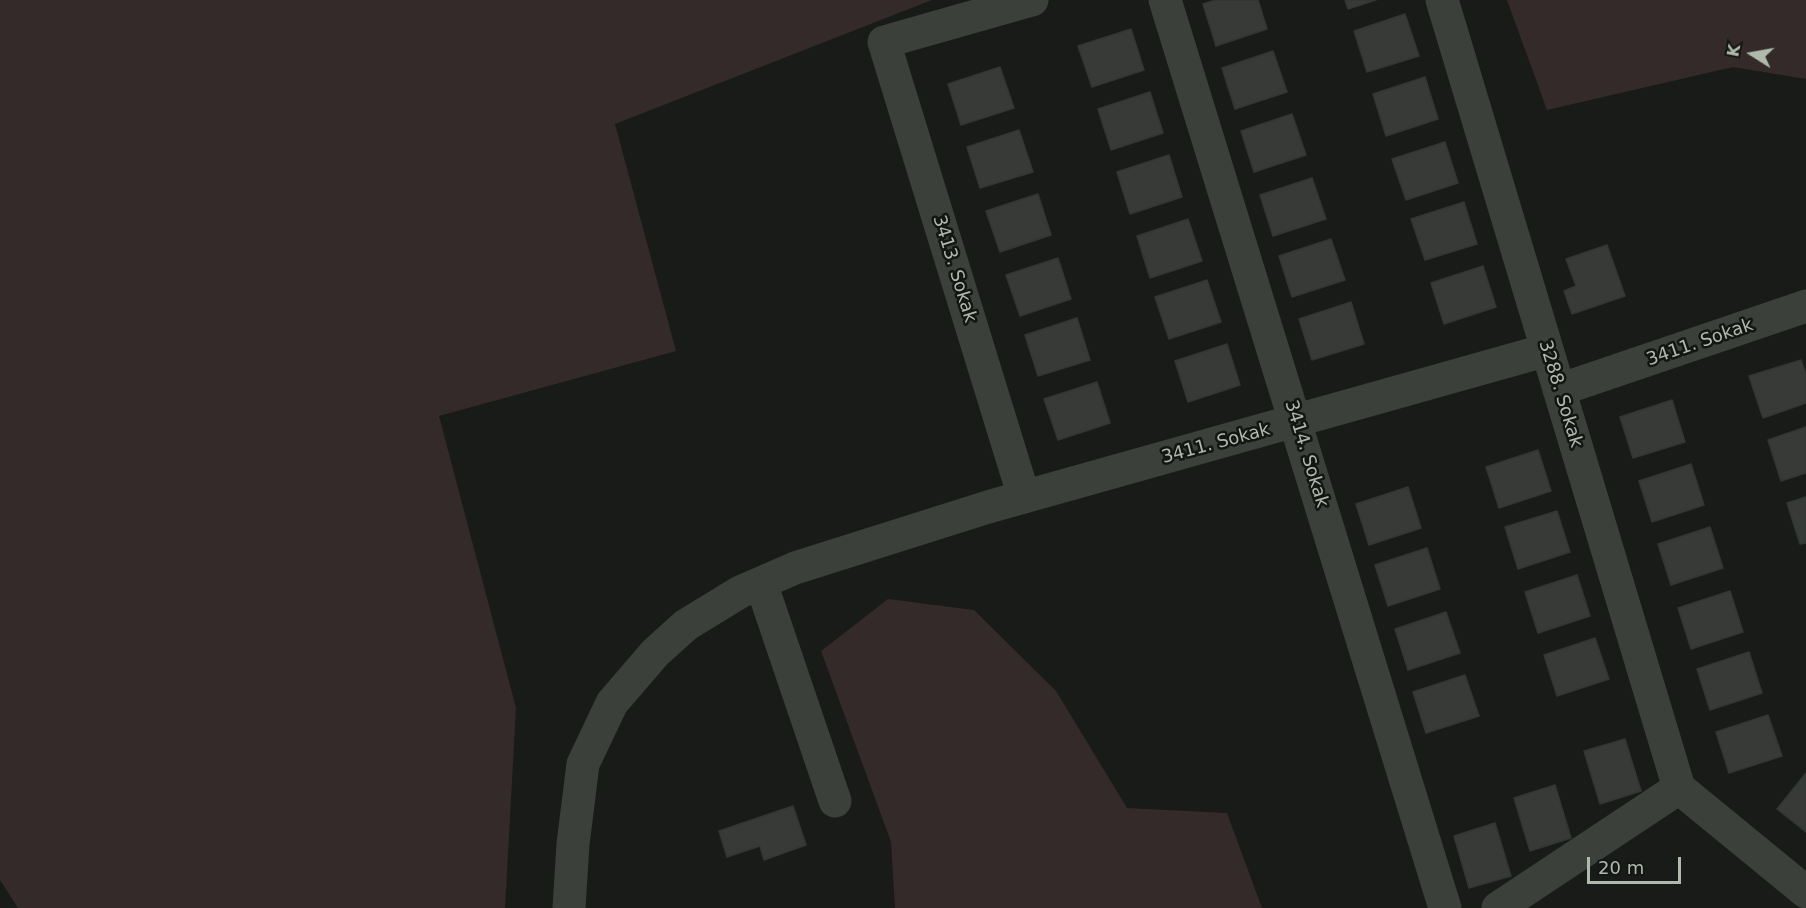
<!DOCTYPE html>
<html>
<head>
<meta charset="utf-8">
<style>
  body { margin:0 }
  #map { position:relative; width:1806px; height:908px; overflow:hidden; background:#191b19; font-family:"DejaVu Sans",sans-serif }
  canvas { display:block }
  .north { position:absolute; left:1722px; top:24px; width:60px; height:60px; -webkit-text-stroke:4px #141614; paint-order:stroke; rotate:281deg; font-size:16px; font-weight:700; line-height:24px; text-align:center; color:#b0baac }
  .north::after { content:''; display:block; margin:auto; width:21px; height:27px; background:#b0baac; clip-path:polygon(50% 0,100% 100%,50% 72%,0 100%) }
  .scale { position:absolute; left:1587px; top:857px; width:94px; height:27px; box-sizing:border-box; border:3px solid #b0baac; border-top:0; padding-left:8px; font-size:18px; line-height:21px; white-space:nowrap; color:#b0baac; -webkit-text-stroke:4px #141614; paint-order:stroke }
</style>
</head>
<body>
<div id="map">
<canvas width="1806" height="908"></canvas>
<div class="north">K</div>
<div class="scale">20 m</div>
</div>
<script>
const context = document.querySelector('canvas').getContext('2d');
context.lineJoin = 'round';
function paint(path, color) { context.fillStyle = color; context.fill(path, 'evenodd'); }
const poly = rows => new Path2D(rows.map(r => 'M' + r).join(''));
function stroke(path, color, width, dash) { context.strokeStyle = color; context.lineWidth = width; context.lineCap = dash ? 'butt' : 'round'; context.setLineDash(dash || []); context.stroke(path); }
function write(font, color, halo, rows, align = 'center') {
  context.font = font + ' "DejaVu Sans",sans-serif'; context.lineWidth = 5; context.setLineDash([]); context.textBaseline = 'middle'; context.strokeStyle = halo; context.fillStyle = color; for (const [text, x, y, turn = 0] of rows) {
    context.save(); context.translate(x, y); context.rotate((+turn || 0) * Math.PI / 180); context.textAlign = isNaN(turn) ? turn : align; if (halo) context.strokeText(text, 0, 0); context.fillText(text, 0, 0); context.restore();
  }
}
paint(poly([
  [0,0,932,0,615,124,676,351,439,416,516,708,505,908,18,908,0,880],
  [1507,0,1806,0,1806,79,1733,67,1547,110],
  [888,599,974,610,1056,691,1127,808,1227,813,1262,908,895,908,891,842,821,651]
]), '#332a29');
const building = poly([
  [1216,0,1258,0,1267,29,1216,46,1203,4,1216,0],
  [1345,0,1376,0,1348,9,1345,0],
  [1405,14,1419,56,1367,72,1354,31,1405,14],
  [1131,29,1144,70,1092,87,1078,46,1131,29],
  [1273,51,1287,92,1235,109,1222,68,1273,51],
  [1000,67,1014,108,961,125,948,84,1000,67],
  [1425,77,1438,119,1386,136,1373,94,1425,77],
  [1150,92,1163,133,1111,150,1098,109,1150,92],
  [1292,114,1306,155,1254,172,1241,131,1292,114],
  [1019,130,1033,172,980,188,967,147,1019,130],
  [1445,142,1458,183,1406,200,1392,159,1445,142],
  [1169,155,1182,197,1130,214,1117,172,1169,155],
  [1312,178,1326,219,1273,236,1260,195,1312,178],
  [1038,194,1051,235,1000,252,986,211,1038,194],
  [1464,202,1477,244,1425,260,1411,219,1464,202],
  [1188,219,1202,261,1150,278,1137,236,1188,219],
  [1331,239,1345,280,1292,297,1279,256,1331,239],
  [1607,245,1625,296,1572,314,1564,291,1576,286,1566,259,1607,245],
  [1058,258,1071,299,1020,316,1006,275,1058,258],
  [1483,266,1496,307,1444,324,1431,283,1483,266],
  [1207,280,1221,322,1169,339,1155,297,1207,280],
  [1351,302,1364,344,1312,360,1299,319,1351,302],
  [1077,318,1090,360,1038,376,1025,335,1077,318],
  [1227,344,1240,385,1188,402,1175,361,1227,344],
  [1801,360,1806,374,1806,403,1763,418,1749,376,1801,360],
  [1097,382,1110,423,1058,440,1044,399,1097,382],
  [1672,400,1685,442,1633,458,1620,417,1672,400],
  [1806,427,1806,473,1781,481,1768,440,1806,427],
  [1538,450,1551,491,1499,508,1486,467,1538,450],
  [1691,464,1704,505,1652,522,1639,481,1691,464],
  [1408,487,1421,528,1369,545,1356,504,1408,487],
  [1806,497,1806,543,1800,544,1787,503,1806,497],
  [1557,511,1570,552,1518,569,1505,527,1557,511],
  [1710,527,1723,568,1671,585,1658,544,1710,527],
  [1427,548,1440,589,1388,606,1375,565,1427,548],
  [1577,575,1590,616,1538,633,1525,592,1577,575],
  [1730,591,1743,632,1691,649,1678,608,1730,591],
  [1446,612,1460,653,1408,670,1395,629,1446,612],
  [1595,638,1609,679,1557,696,1544,655,1595,638],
  [1749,652,1762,693,1710,710,1697,669,1749,652],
  [1465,675,1479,716,1426,733,1413,692,1465,675],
  [1768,715,1782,756,1729,773,1716,732,1768,715],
  [1625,739,1641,791,1600,804,1584,751,1625,739],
  [1806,773,1806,832,1777,809,1806,773],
  [1555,785,1571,838,1530,851,1514,798,1555,785],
  [793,806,806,845,764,860,760,846,727,857,719,831,793,806],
  [1495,823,1511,876,1469,888,1454,836,1495,823]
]);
paint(building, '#373a36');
stroke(building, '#333733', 1.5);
stroke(poly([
  [1165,0,1445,908],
  [1442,0,1679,788],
  [1559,390,1806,306],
  [1024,497,884,42,1032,0],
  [761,583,835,801],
  [1679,788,1806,892],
  [569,908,573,844,583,764,612,703,655,653,686,625,740,592,795,568,988,507,1547,350],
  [1498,908,1679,788]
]), '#3b403a', 33);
write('18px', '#b0baac', '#141614', [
  ["3413. Sokak",954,269,73],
  ["3411. Sokak",1700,343,-19],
  ["3288. Sokak",1560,394,73],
  ["3411. Sokak",1216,444,-15],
  ["3414. Sokak",1306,454,73]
]);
</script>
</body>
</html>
